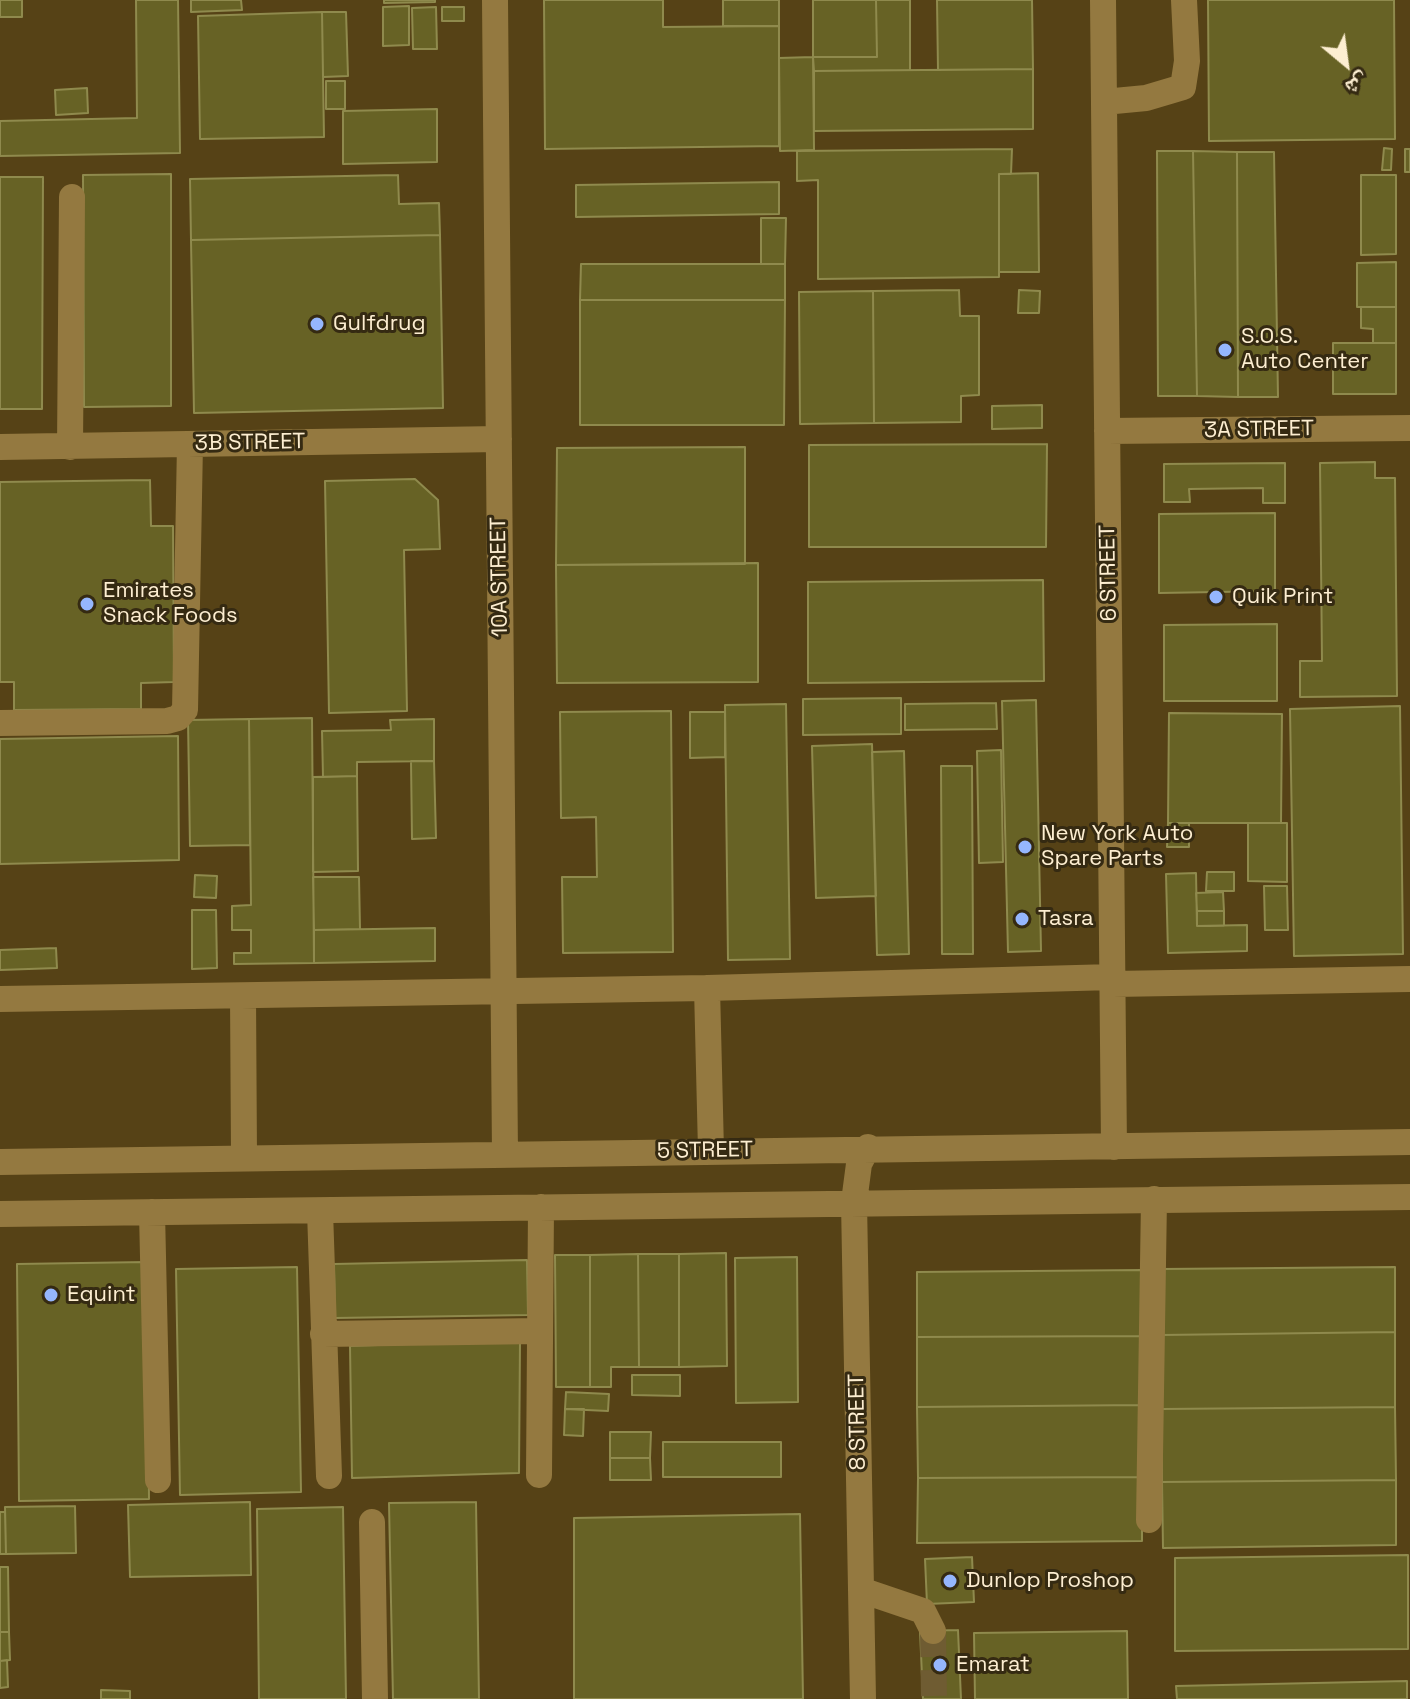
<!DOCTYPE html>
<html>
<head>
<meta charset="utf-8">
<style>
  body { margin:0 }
  #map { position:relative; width:1410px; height:1699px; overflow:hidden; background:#564216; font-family:"Space Grotesk","Noto Naskh Arabic",sans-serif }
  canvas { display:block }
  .north { position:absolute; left:1306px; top:24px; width:80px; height:80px; -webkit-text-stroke:6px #352a12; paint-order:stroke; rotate:151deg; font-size:22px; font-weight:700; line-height:32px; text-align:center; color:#fdeed1 }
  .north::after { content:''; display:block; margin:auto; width:28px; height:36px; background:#fdeed1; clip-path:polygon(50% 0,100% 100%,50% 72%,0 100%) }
</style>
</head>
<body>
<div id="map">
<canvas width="1410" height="1699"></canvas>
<div class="north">ش</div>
</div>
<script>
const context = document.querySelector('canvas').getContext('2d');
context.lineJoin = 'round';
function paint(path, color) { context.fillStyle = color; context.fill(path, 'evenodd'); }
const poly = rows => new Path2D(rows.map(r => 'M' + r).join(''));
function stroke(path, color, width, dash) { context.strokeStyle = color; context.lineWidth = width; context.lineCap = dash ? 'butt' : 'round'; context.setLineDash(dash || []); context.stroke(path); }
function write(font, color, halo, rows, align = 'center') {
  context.font = font + ' "Space Grotesk",sans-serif'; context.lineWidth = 6; context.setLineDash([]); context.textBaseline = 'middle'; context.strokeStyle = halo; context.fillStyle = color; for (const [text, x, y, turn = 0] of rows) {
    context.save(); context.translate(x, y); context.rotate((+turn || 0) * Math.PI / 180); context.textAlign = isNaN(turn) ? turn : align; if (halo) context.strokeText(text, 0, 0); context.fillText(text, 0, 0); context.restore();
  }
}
const building = poly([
  [0,0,22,0,22,17,0,17,0,0],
  [136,0,178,0,180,153,0,156,0,121,137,118,136,0],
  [191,0,241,0,242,10,191,12,191,0],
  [384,0,435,0,435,2,384,3,384,0],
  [544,0,663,0,663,27,779,26,779,146,545,149,544,0],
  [723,0,779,0,779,26,723,26,723,0],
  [813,0,876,0,877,57,813,57,813,0],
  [876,0,910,0,910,70,814,71,813,57,877,57,876,0],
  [937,0,1032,0,1033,69,938,70,937,0],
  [1208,0,1394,0,1395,139,1209,141,1208,0],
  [409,6,409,45,383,46,383,7,409,6],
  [436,7,437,49,413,49,412,8,436,7],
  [442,7,464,7,464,21,442,21,442,7],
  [322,12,324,137,200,139,198,16,322,12],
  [322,12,346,12,348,76,323,77,322,12],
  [813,57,814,150,780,151,779,58,813,57],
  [1033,69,1033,129,814,131,814,71,1033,69],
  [326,81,345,81,345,109,326,109,326,81],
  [87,88,88,113,56,115,55,90,87,88],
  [437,109,437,162,343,164,343,111,437,109],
  [1384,148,1392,149,1391,170,1382,170,1384,148],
  [1012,149,1011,174,999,174,999,277,818,279,818,180,797,181,797,151,1012,149],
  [1405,149,1410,149,1410,172,1405,172,1405,149],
  [1157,151,1193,151,1197,396,1158,396,1157,151],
  [1193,151,1237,152,1238,397,1197,396,1193,151],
  [1237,152,1274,152,1278,397,1238,397,1237,152],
  [1038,173,1039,272,999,272,999,174,1038,173],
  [171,174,171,406,84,407,83,175,171,174],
  [398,175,399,204,439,203,440,235,191,240,190,179,398,175],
  [1361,175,1396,175,1396,254,1361,255,1361,175],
  [0,177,43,177,42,409,0,409,0,177],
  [779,182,779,214,576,217,576,185,779,182],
  [761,218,786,218,785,264,761,264,761,218],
  [440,235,443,408,194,413,191,240,440,235],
  [1396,262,1396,307,1357,307,1357,263,1396,262],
  [581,264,785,264,785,300,580,300,581,264],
  [959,290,960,316,979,316,979,395,961,396,961,422,874,423,873,291,959,290],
  [1019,290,1040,291,1039,313,1018,313,1019,290],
  [873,291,874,423,800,424,799,292,873,291],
  [580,300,785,300,784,425,580,425,580,300],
  [1361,307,1396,307,1396,343,1373,343,1373,329,1361,328,1361,307],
  [1333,343,1396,343,1396,394,1333,394,1333,343],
  [1042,405,1042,428,992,429,992,406,1042,405],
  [1047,444,1046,547,809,547,809,445,1047,444],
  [745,447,745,564,556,565,557,448,745,447],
  [1375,462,1375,478,1395,478,1397,696,1300,697,1300,661,1322,661,1320,463,1375,462],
  [1285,463,1285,503,1263,503,1263,488,1189,489,1190,502,1164,502,1164,464,1285,463],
  [415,479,438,500,440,549,404,550,407,711,329,713,325,481,415,479],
  [150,480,151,526,173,526,174,682,141,683,141,709,14,710,14,682,0,682,0,482,150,480],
  [1275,513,1275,591,1159,593,1159,514,1275,513],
  [758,563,758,682,557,683,556,565,758,563],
  [1043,580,1044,681,808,683,808,582,1043,580],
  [1277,624,1277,701,1164,701,1164,625,1277,624],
  [901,698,901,734,803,735,803,699,901,698],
  [1036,700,1041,951,1008,952,1002,701,1036,700],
  [996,703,997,729,905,730,905,704,996,703],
  [786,704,790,959,728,960,725,705,786,704],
  [1400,706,1403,954,1294,956,1290,709,1400,706],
  [671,711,673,952,563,953,562,877,597,877,596,817,561,818,560,712,671,711],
  [690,712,725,712,725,757,690,758,690,712],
  [1169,713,1282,714,1281,823,1168,823,1169,713],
  [312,718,314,963,234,964,234,953,251,953,251,930,232,930,232,906,251,905,249,719,312,718],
  [249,719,250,845,190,846,188,720,249,719],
  [434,719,434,761,357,762,357,776,323,777,322,731,391,730,390,720,434,719],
  [178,736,179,860,0,864,0,739,178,736],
  [872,744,876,896,816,898,812,746,872,744],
  [1001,750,1003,862,979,863,977,751,1001,750],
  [904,751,909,954,877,955,872,752,904,751],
  [411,761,434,761,436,838,412,839,411,761],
  [941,766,972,766,973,954,942,954,941,766],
  [357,776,358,871,313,872,313,777,357,776],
  [1168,823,1189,823,1189,847,1167,847,1168,823],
  [1248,823,1287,823,1287,882,1248,881,1248,823],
  [1207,872,1234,872,1234,891,1206,891,1207,872],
  [1196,873,1197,926,1247,925,1247,951,1168,953,1166,874,1196,873],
  [195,875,217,876,216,898,194,897,195,875],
  [313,877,359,877,360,929,314,930,313,877],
  [1264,886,1287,886,1288,930,1265,930,1264,886],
  [1223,892,1224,911,1197,911,1196,893,1223,892],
  [192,910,216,910,217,968,192,969,192,910],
  [1197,911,1224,911,1224,926,1197,926,1197,911],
  [435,928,435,961,314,963,314,930,435,928],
  [56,948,57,968,0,970,0,950,56,948],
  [726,1253,727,1366,679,1367,679,1254,726,1253],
  [638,1254,679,1254,679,1367,639,1367,638,1254],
  [638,1254,639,1367,611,1367,611,1387,590,1387,590,1255,638,1254],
  [555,1255,590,1255,590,1387,556,1387,555,1255],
  [797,1257,798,1402,736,1403,735,1258,797,1257],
  [527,1260,528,1315,335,1318,334,1264,527,1260],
  [147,1262,149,1499,19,1501,17,1264,147,1262],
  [297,1267,301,1492,180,1495,176,1269,297,1267],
  [1395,1267,1395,1332,1162,1335,1161,1269,1395,1267],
  [1142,1270,1142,1336,917,1337,917,1272,1142,1270],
  [1395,1332,1395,1407,1162,1409,1162,1335,1395,1332],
  [1142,1336,1142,1405,917,1407,917,1337,1142,1336],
  [520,1340,519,1473,352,1478,350,1346,520,1340],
  [632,1375,680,1375,680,1396,632,1395,632,1375],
  [566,1392,609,1394,608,1411,565,1409,566,1392],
  [1142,1405,1142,1477,918,1478,917,1407,1142,1405],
  [1395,1407,1396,1480,1162,1482,1162,1409,1395,1407],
  [565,1409,584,1409,583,1436,564,1435,565,1409],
  [610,1432,651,1432,650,1458,610,1458,610,1432],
  [663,1442,781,1442,781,1477,663,1477,663,1442],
  [610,1458,650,1458,651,1480,610,1480,610,1458],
  [1142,1477,1142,1541,917,1543,918,1478,1142,1477],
  [1396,1480,1396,1545,1163,1548,1162,1482,1396,1480],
  [250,1502,251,1575,130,1577,128,1505,250,1502],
  [476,1502,479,1699,393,1699,389,1503,476,1502],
  [75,1506,76,1553,6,1554,5,1507,75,1506],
  [343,1507,346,1699,259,1699,257,1509,343,1507],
  [0,1512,5,1512,6,1554,0,1554,0,1512],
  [800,1514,803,1699,574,1699,574,1518,800,1514],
  [1408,1555,1408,1649,1175,1651,1175,1558,1408,1555],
  [972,1557,974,1602,927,1604,925,1559,972,1557],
  [0,1567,8,1567,9,1632,0,1632,0,1567],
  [958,1630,961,1699,923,1699,920,1631,958,1630],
  [1127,1631,1128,1699,975,1699,974,1633,1127,1631],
  [0,1632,9,1632,10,1660,0,1661,0,1632],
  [7,1660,8,1687,0,1688,0,1661,7,1660],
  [1407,1681,1407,1699,1177,1699,1176,1686,1407,1681],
  [101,1690,130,1691,130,1699,101,1699,101,1690]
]);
paint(building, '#676225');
stroke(building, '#8f8a4d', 2);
stroke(poly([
  [933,1631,934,1699]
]), '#6f5c32', 26, [26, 13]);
stroke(poly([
  [495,0,505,1154],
  [1103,0,1114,1147],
  [1104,102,1146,98,1183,87,1187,61,1184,0],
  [1107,431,1410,428],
  [0,447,499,439],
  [70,447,72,197],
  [0,723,167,721,178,718,185,710,190,444],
  [1113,984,1410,979],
  [707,988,711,1151],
  [243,996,244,1156],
  [0,999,707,988,1113,977],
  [0,1162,1410,1142],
  [320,1211,329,1476],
  [152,1212,158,1480],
  [0,1214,1410,1197],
  [323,1334,540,1331],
  [539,1475,541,1207],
  [1149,1520,1154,1199],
  [372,1522,375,1699],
  [861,1590,923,1611,933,1631],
  [863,1699,854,1202,859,1164,868,1147]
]), '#947940', 26);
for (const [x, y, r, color] of [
  [317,324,8,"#95b6fd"],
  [1225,350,8,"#95b6fd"],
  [1216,597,8,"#95b6fd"],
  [87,604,8,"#95b6fd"],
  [1025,847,8,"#95b6fd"],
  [1022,919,8,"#95b6fd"],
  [51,1295,8,"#95b6fd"],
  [950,1581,8,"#95b6fd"],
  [940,1665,8,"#95b6fd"]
]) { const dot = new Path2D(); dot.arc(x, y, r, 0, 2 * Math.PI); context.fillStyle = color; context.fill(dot); stroke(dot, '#352a12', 3); }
write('22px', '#fdeed1', '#352a12', [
  ["Gulfdrug",333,324],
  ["S.O.S.",1241,337],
  ["Auto Center",1241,362],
  ["Emirates",103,591],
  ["Snack Foods",103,616],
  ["Quik Print",1232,597],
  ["New York Auto",1041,834],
  ["Spare Parts",1041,859],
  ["Tasra",1038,919],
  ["Equint",67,1295],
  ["Dunlop Proshop",966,1581],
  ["Emarat",956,1665]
], 'left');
write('22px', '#fdeed1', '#352a12', [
  ["3A STREET",1259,430,-1],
  ["3B STREET",250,443,-1],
  ["6 STREET",1109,573,-91],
  ["10A STREET",500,577,-91],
  ["5 STREET",705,1151,-1],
  ["8 STREET",858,1422,-91]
]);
</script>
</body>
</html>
